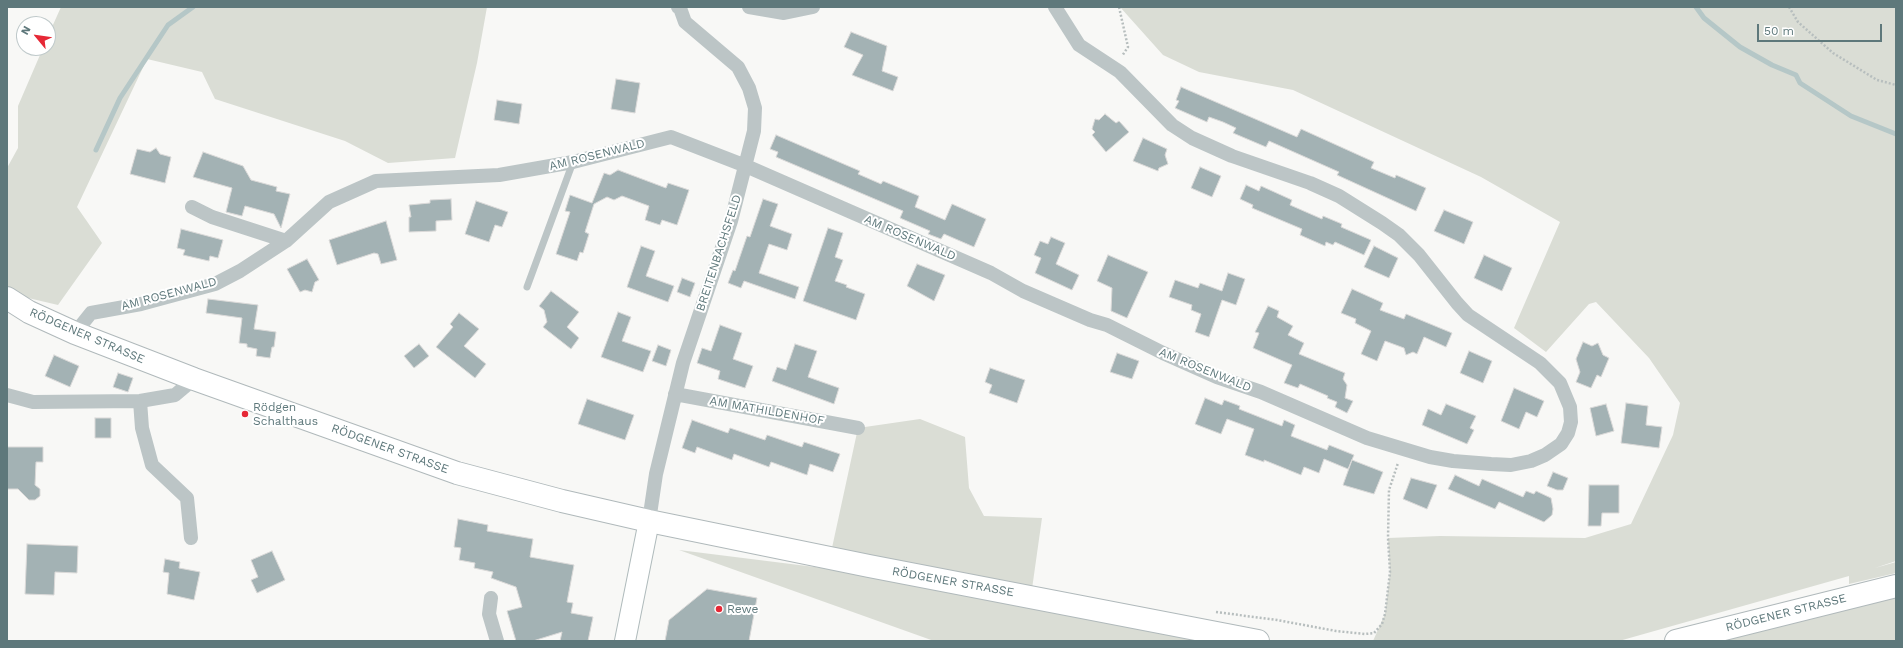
<!DOCTYPE html>
<html>
<head>
<meta charset="utf-8">
<style>
  body { margin:0 }
  #map { position:relative; width:1903px; height:648px; overflow:hidden; background:#f8f8f6; font-family:"Work Sans",sans-serif }
  canvas { display:block }
  .frame { position:absolute; inset:0; border:8px solid #5e787b; pointer-events:none }
  .north { position:absolute; left:16px; top:16px; width:40px; height:40px; box-sizing:border-box; background:#fff; border:1px solid #bfc9ca; border-radius:50%; rotate:299deg; font-size:11px; font-weight:700; line-height:16px; text-align:center; color:#5e787b }
  .north::after { content:''; display:block; margin:auto; width:14px; height:18px; background:#e62836; clip-path:polygon(50% 0,100% 100%,50% 72%,0 100%) }
  .scale { position:absolute; left:1757px; top:24px; width:125px; height:18px; box-sizing:border-box; border:2px solid #5e787b; border-top:0; padding-left:5px; font-size:12px; line-height:14px; white-space:nowrap; color:#5e787b; -webkit-text-stroke:3px #fff; paint-order:stroke }
</style>
</head>
<body>
<div id="map">
<canvas width="1903" height="648"></canvas>
<div class="frame"></div>
<div class="north">N</div>
<div class="scale">50 m</div>
</div>
<script>
const context = document.querySelector('canvas').getContext('2d');
context.lineJoin = 'round';
function paint(path, color) { context.fillStyle = color; context.fill(path, 'evenodd'); }
const poly = rows => new Path2D(rows.map(r => 'M' + r).join(''));
function stroke(path, color, width, dash) { context.strokeStyle = color; context.lineWidth = width; context.lineCap = dash ? 'butt' : 'round'; context.setLineDash(dash || []); context.stroke(path); }
function write(font, color, halo, rows, align = 'center') {
  context.font = font + ' "Work Sans",sans-serif'; context.lineWidth = 4; context.setLineDash([]); context.textBaseline = 'middle'; context.strokeStyle = halo; context.fillStyle = color; for (const [text, x, y, turn = 0] of rows) {
    context.save(); context.translate(x, y); context.rotate((+turn || 0) * Math.PI / 180); context.textAlign = isNaN(turn) ? turn : align; if (halo) context.strokeText(text, 0, 0); context.fillText(text, 0, 0); context.restore();
  }
}
paint(poly([
  [61,7,487,7,477,63,455,158,388,163,345,141,215,99,202,72,147,59,77,207,102,243,58,305,7,293,7,168,18,148,18,106,43,48,48,48,48,36],
  [1120,7,1896,7,1896,561,1875,568,1896,562,1896,573,1849,584,1849,576,1619,641,1373,641,1385,614,1390,572,1388,538,1440,536,1585,538,1631,524,1673,435,1680,403,1649,358,1596,302,1589,304,1546,352,1514,328,1560,222,1481,177,1293,90,1199,72,1163,55],
  [920,419,965,437,969,488,984,516,1042,518,1031,596,830,557,858,428],
  [679,550,831,569,1217,641,934,641],
  [1896,597,1896,641,1711,641]
]), '#daddd5');
stroke(poly([
  [1696,7,1704,18,1740,47,1772,65,1796,75,1800,83,1851,116,1896,134],
  [96,150,120,98,168,25,193,7]
]), '#b5c7c7', 5);
const building = poly([
  [851,32,887,46,882,71,898,77,893,91,852,75,863,55,844,47,851,32],
  [616,79,640,83,635,113,611,109,616,79],
  [1181,87,1297,137,1301,129,1374,162,1371,168,1395,178,1396,175,1426,188,1416,211,1337,175,1339,172,1269,141,1266,147,1233,133,1236,128,1223,122,1209,117,1207,122,1175,108,1179,101,1176,100,1181,87],
  [497,100,522,104,519,124,494,120,497,100],
  [1105,114,1116,123,1119,121,1129,132,1106,152,1092,135,1095,132,1092,129,1095,119,1099,120,1105,114],
  [776,135,860,171,858,174,881,184,883,181,919,196,915,207,945,220,952,204,986,219,974,247,944,234,941,239,928,234,930,231,900,218,903,211,776,157,778,152,770,149,776,135],
  [1143,138,1167,149,1165,155,1168,164,1159,168,1158,171,1133,161,1143,138],
  [156,148,160,154,171,157,165,183,130,174,137,149,150,152,156,148],
  [203,152,243,166,251,180,277,187,276,191,290,194,281,228,274,214,245,206,242,216,226,212,232,188,193,177,203,152],
  [1200,167,1221,176,1212,197,1191,188,1200,167],
  [618,170,666,188,668,183,689,190,677,225,662,220,660,225,645,220,649,206,622,196,614,200,607,197,594,204,585,232,589,234,583,253,580,252,577,261,556,254,570,212,565,211,570,195,592,203,604,173,610,175,618,170],
  [1246,185,1259,191,1261,186,1292,200,1290,205,1322,219,1323,216,1342,224,1341,227,1371,240,1364,255,1335,242,1333,245,1326,242,1325,246,1300,235,1302,229,1252,208,1253,205,1240,199,1246,185],
  [451,199,452,220,436,221,436,231,409,232,409,217,411,217,409,205,430,203,430,200,451,199],
  [763,199,778,204,770,226,792,234,787,250,769,244,759,273,799,287,795,299,744,281,741,288,728,283,733,270,735,271,747,236,750,237,763,199],
  [476,201,508,212,502,227,495,225,489,242,465,234,476,201],
  [1444,210,1473,222,1464,244,1434,231,1444,210],
  [386,221,397,260,381,264,378,254,374,253,337,265,329,240,386,221],
  [828,228,843,233,835,257,843,260,835,281,847,285,846,287,865,294,856,320,803,301,828,228],
  [181,229,223,240,218,258,210,256,209,261,183,255,185,250,177,248,181,229],
  [1051,237,1065,243,1056,264,1079,275,1072,290,1035,273,1041,258,1034,255,1040,241,1048,244,1051,237],
  [641,246,655,251,646,276,674,286,668,302,627,287,641,246],
  [1374,246,1398,258,1389,278,1364,267,1374,246],
  [1108,255,1148,272,1127,318,1111,311,1112,288,1097,281,1108,255],
  [1484,255,1512,268,1502,291,1474,278,1484,255],
  [307,259,319,280,315,282,312,292,305,290,300,292,287,269,307,259],
  [917,264,945,275,934,301,907,286,917,264],
  [1228,273,1245,279,1236,305,1222,300,1209,337,1195,332,1201,314,1191,310,1192,305,1169,297,1175,280,1198,288,1200,283,1222,291,1228,273],
  [682,278,695,283,690,297,677,292,682,278],
  [1352,289,1383,303,1380,310,1404,319,1406,314,1452,333,1446,347,1424,337,1417,354,1413,352,1406,355,1404,348,1385,341,1377,361,1361,354,1371,331,1355,323,1356,319,1341,313,1352,289],
  [551,291,579,312,567,327,579,338,571,349,543,327,547,322,544,310,539,306,551,291],
  [208,299,258,305,254,329,276,332,274,347,272,347,270,358,256,356,257,349,247,347,247,344,239,343,242,318,206,313,208,299],
  [1268,306,1279,311,1277,317,1293,326,1288,335,1304,343,1299,354,1345,373,1343,379,1347,385,1345,398,1353,401,1347,413,1335,407,1337,402,1327,398,1328,396,1300,384,1298,388,1284,383,1292,365,1253,348,1259,333,1255,332,1268,306],
  [618,312,631,317,622,341,651,351,643,372,601,357,618,312],
  [459,313,479,329,464,346,486,364,475,378,436,347,453,327,450,324,459,313],
  [720,325,742,333,733,359,753,366,745,388,718,379,720,371,697,363,702,348,711,351,720,325],
  [1583,342,1592,346,1598,343,1603,355,1609,358,1601,377,1597,375,1591,388,1576,382,1580,372,1576,359,1583,342],
  [419,344,429,356,414,368,404,356,419,344],
  [795,344,817,351,808,377,839,388,834,404,772,381,777,367,786,370,795,344],
  [658,345,671,350,666,366,652,361,658,345],
  [1469,351,1492,361,1483,383,1460,373,1469,351],
  [1117,353,1139,361,1132,379,1110,372,1117,353],
  [54,355,79,366,70,387,45,376,54,355],
  [990,368,1025,380,1017,403,989,393,992,385,985,382,990,368],
  [118,373,133,378,128,392,113,387,118,373],
  [1514,388,1544,401,1537,417,1526,412,1519,429,1501,421,1514,388],
  [1205,398,1222,405,1224,400,1240,406,1239,409,1282,426,1284,420,1295,425,1291,436,1327,450,1329,445,1354,455,1348,469,1324,459,1319,473,1304,467,1301,475,1264,460,1264,462,1245,455,1254,429,1227,419,1221,434,1195,424,1205,398],
  [587,399,634,415,625,440,578,424,587,399],
  [1626,403,1648,406,1646,425,1662,427,1659,448,1621,443,1626,403],
  [1446,404,1476,416,1470,428,1474,430,1467,444,1422,425,1428,409,1441,415,1446,404],
  [1606,404,1614,431,1596,436,1590,408,1606,404],
  [95,418,111,418,111,438,95,438,95,418],
  [692,420,728,433,730,428,765,440,767,435,802,447,804,442,840,454,833,472,810,464,807,475,771,462,769,467,734,454,732,460,697,447,695,453,682,448,692,420],
  [7,447,43,447,43,462,36,462,35,485,40,489,40,496,35,500,29,500,18,489,7,489,7,447],
  [1352,460,1383,472,1374,494,1343,485,1352,460],
  [1553,472,1568,478,1563,490,1557,490,1547,486,1553,472],
  [1455,475,1479,486,1482,479,1523,497,1526,491,1534,494,1536,491,1551,498,1553,509,1552,515,1544,522,1499,502,1495,509,1448,489,1455,475],
  [1411,478,1437,485,1427,509,1403,499,1411,478],
  [1589,485,1619,485,1619,513,1602,513,1601,526,1588,526,1589,485],
  [458,519,488,525,487,531,533,539,530,557,574,565,567,602,573,603,571,613,593,617,588,641,560,641,562,632,533,641,516,641,507,611,522,607,516,587,491,578,493,572,474,568,475,563,459,560,461,548,454,547,458,519],
  [27,544,78,546,77,573,55,572,54,595,25,594,27,544],
  [272,551,285,580,257,593,251,580,258,577,251,560,272,551],
  [165,559,180,562,179,568,200,572,194,600,167,594,169,573,163,572,165,559],
  [707,589,757,598,749,641,665,641,669,620,707,589]
]);
paint(building, '#a3b2b4');
stroke(building, '#dad9d8', 1);
const secondary = poly([
  [625,641,649,521]
]);
const primary = poly([
  [7,298,29,312,75,333,194,379,457,473,562,501,649,521,869,566,1258,641],
  [1676,641,1896,586]
]);
stroke(secondary, '#afbabb', 22);
stroke(primary, '#b0b9bb', 24);
stroke(poly([
  [1119,7,1128,47,1122,56],
  [1789,7,1798,22,1833,53,1877,80,1896,85],
  [1216,612,1277,620,1336,631,1365,634,1374,633,1382,624,1385,614,1390,572,1388,538,1389,490,1398,463]
]), '#b7bebe', 2.5, [2, 2]);
stroke(poly([
  [527,287,573,162]
]), '#bcc5c6', 7);
stroke(poly([
  [749,7,784,13,813,7],
  [192,207,212,217,286,241],
  [75,333,91,313,141,304,215,284,240,271,286,241,329,202,376,181,499,175,573,162,671,137,746,166,991,273,1023,291,1090,320,1107,325,1163,353,1217,377,1261,392,1367,438,1430,457,1453,461,1491,464,1511,465,1531,461,1545,455,1561,444,1568,433,1571,422,1570,407,1560,383,1540,363,1468,315,1457,303,1419,255,1399,235,1382,223,1339,196,1310,183,1232,156,1192,138,1172,125,1120,72,1079,45,1055,7],
  [675,394,858,428],
  [7,395,33,402,140,401,175,395,194,379],
  [140,401,142,428,152,465,187,498,191,538],
  [649,521,656,474,683,363,731,221,754,131,755,108,749,88,738,67,685,22,680,8,678,7],
  [491,598,489,614,497,641]
]), '#bcc5c6', 14);
stroke(secondary, '#fff', 20);
stroke(primary, '#fff', 22);
for (const [x, y, r, color] of [
  [245,414,4,"#e62836"],
  [719,609,4,"#e62836"]
]) { const dot = new Path2D(); dot.arc(x, y, r, 0, 2 * Math.PI); context.fillStyle = color; context.fill(dot); stroke(dot, '#fff', 1.5); }
write('12px', '#5e787b', '#fff', [
  ["AM ROSENWALD",597,155,-14],
  ["AM ROSENWALD",910,238,23],
  ["BREITENBACHSFELD",719,253,-72],
  ["AM ROSENWALD",169,294,-15],
  ["RÖDGENER STRASSE",87,336,23],
  ["AM ROSENWALD",1205,370,22],
  ["AM MATHILDENHOF",767,411,10],
  ["RÖDGENER STRASSE",390,449,20],
  ["RÖDGENER STRASSE",953,582,10],
  ["RÖDGENER STRASSE",1786,613,-14]
]);
write('12px', '#5e787b', '#fff', [
  ["Rödgen",253,407],
  ["Schalthaus",253,421],
  ["Rewe",727,609]
], 'left');
</script>
</body>
</html>
